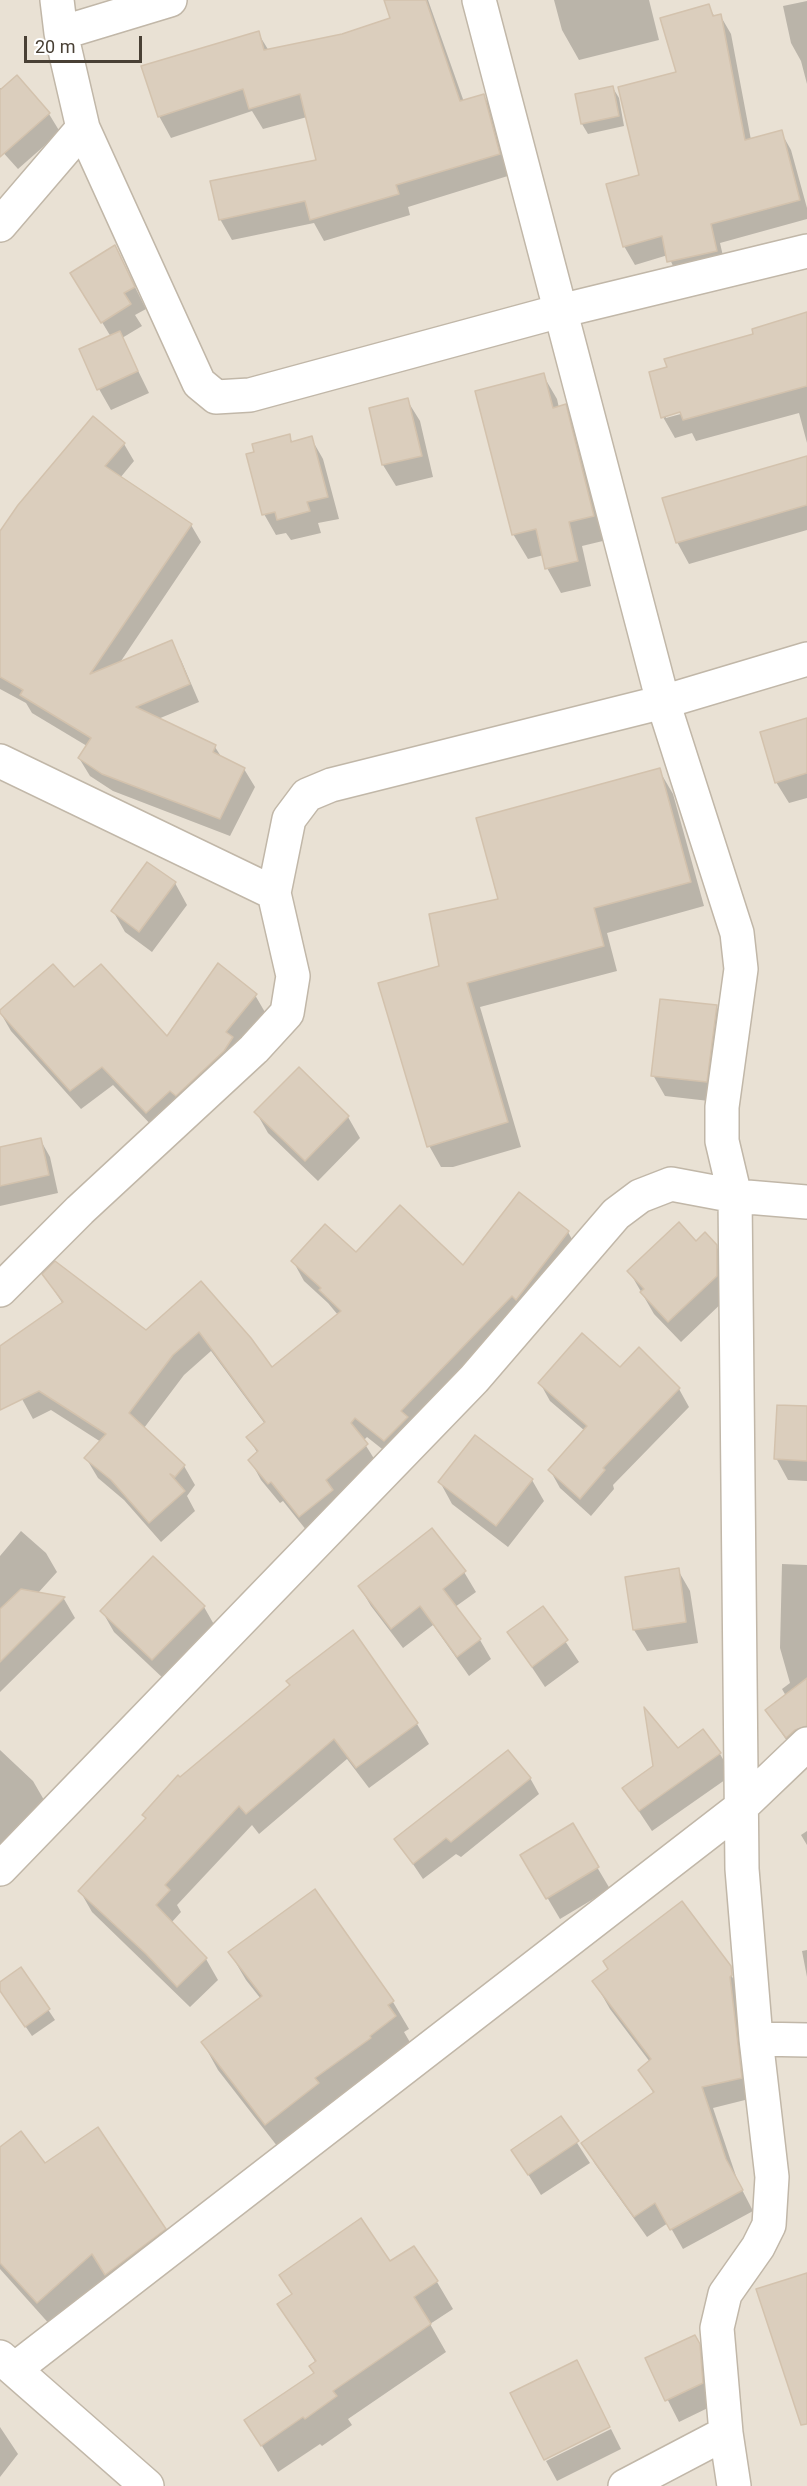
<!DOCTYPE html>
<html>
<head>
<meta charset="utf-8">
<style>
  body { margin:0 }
  #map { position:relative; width:807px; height:2486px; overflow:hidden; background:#f5f0e6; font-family:Roboto,sans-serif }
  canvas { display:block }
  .scale { position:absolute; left:24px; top:36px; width:118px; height:27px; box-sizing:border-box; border:3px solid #494035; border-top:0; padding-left:8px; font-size:18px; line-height:21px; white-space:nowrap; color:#494035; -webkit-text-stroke:4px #fff; paint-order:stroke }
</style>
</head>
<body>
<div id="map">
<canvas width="807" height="2486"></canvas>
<div class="scale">20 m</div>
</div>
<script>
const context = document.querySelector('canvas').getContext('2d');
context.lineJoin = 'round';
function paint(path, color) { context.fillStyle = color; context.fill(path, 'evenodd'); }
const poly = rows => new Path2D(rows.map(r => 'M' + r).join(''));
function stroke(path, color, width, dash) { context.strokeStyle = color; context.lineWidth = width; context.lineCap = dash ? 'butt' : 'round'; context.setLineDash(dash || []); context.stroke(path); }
paint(poly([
  [0,0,807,0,807,2486,0,2486]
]), '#e9e1d4');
paint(poly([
  [385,0,428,0,464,102,484,96,496,117,511,175,408,207,410,215,324,241,314,223,232,240,220,219,317,161,307,117,263,129,252,111,171,138,159,116,258,33,269,51,343,36,392,19],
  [554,0,649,0,659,40,579,60,562,30],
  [807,1,807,84,801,61,791,43,783,6],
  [708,6,715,17,720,15,731,34,751,140,781,132,791,150,807,208,807,219,720,243,726,269,679,279,668,255,635,265,624,246,641,176,678,73],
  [0,88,49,114,60,132,18,169,0,149],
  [613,88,619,98,624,126,588,134,582,124],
  [115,247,146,309,135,315,142,326,122,338,149,393,111,410,99,389,111,337,85,294],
  [807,313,807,443,799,413,696,441,692,433,675,438,663,417,755,335],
  [687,409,688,412,666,418,666,415],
  [543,375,557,399,559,408,565,406,579,431,607,540,582,546,591,586,561,593,547,568,544,555,528,559,513,534],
  [407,400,420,421,433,477,396,486,383,465,370,409],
  [289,436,293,443,311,438,323,459,339,519,318,523,321,533,291,540,286,533,276,535,264,514],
  [124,444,134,461,120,478,191,525,201,542,119,664,171,642,181,660,199,702,158,719,215,747,222,758,244,769,255,787,230,836,113,791,90,776,79,758,87,746,32,713,26,703,0,689,0,533],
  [807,481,807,530,689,564,677,542],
  [807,719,807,798,789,803,776,782],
  [659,770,673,794,704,906,607,933,617,971,480,1007,521,1147,453,1167,441,1167,427,1142,440,967,500,901],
  [175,883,187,905,152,952,125,932,113,911],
  [74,989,168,1038,255,995,266,1014,157,1131,113,1085,81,1109,11,1031,0,1012],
  [716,1006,728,1027,718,1102,665,1096,653,1075],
  [299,1069,348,1117,360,1138,318,1181,268,1133,256,1112],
  [40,1139,50,1157,58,1193,0,1206,0,1148],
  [568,1232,579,1252,396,1460,367,1437,363,1441,378,1465,311,1536,283,1501,280,1503,261,1480,250,1460,258,1454,248,1437,265,1424,211,1351,184,1375,144,1428,184,1466,195,1485,187,1496,195,1511,161,1542,124,1500,98,1478,86,1458,101,1442,51,1410,33,1419,22,1399,63,1304,44,1275,146,1332,200,1283,272,1369,338,1315,328,1303,304,1281,293,1261,356,1254,463,1268],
  [696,1243,716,1246,728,1267,728,1297,681,1342,654,1314,629,1271],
  [639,1350,679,1389,689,1407,613,1485,614,1489,591,1516,560,1488,550,1470,585,1431,550,1401,540,1383,620,1369],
  [807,1407,807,1481,788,1480,776,1458],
  [532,1480,544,1501,508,1547,452,1504,440,1482],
  [21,1531,46,1553,57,1572,38,1593,64,1599,75,1618,0,1692,0,1556],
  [782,1564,807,1565,807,1749,797,1756,767,1711,786,1696,782,1689,790,1683,780,1648],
  [678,1570,690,1591,698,1643,647,1651,634,1630,627,1578],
  [464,1572,476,1592,455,1607,480,1640,491,1659,469,1676,433,1625,403,1648,371,1606,359,1586],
  [204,1607,216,1628,165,1680,114,1632,102,1611],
  [543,1608,579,1662,545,1687,509,1633],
  [291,1686,417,1724,429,1744,369,1788,347,1759,259,1834,252,1825,177,1905,181,1912,171,1923,206,1959,218,1980,190,2007,92,1912,80,1891,147,1819,180,1779],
  [0,1750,33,1781,44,1800,0,1847],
  [677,1750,720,1754,732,1775,652,1831,624,1789],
  [530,1778,539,1794,461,1857,456,1854,423,1879,396,1839],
  [572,1825,610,1889,560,1919,522,1855],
  [807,1831,807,1845,801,1835],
  [807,1950,807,1977,802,1951],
  [718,1951,742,1995,751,2053,717,2060,739,2064,751,2085,753,2098,713,2108,738,2182,753,2211,683,2249,668,2223,647,2237,595,2164,583,2143,654,2094,640,2070,650,2062,610,2009,594,1981],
  [230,1953,393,2002,409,2029,404,2032,411,2044,281,2151,218,2070,203,2043,261,1999,246,1980],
  [21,1969,55,2020,32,2036,0,1989,0,1984],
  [561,2118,590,2163,541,2195,513,2150],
  [0,2149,45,2165,165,2229,179,2253,52,2327,0,2269],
  [390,2263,437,2282,453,2309,430,2324,446,2352,348,2419,352,2425,322,2446,320,2444,278,2472,246,2420,315,2374,316,2363,279,2304,293,2296,281,2275],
  [695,2337,707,2358,714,2405,679,2422,647,2359],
  [0,2427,18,2454,0,2477],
  [611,2429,621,2449,557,2481,546,2461]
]), '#0003');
const building = poly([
  [384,0,426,0,460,101,484,94,500,154,396,185,399,194,310,220,305,201,219,220,210,181,316,160,300,94,249,109,243,89,158,117,141,66,259,31,264,50,342,34,390,18,384,0],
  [709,4,713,16,721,14,745,140,782,130,800,200,711,224,717,251,667,262,662,236,623,247,606,184,639,175,618,87,676,72,660,18,709,4],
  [17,75,50,113,0,157,0,90,17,75],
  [613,86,619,116,581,124,575,94,613,86],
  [115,245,135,287,124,293,131,304,101,323,70,273,115,245],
  [807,312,807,386,683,420,680,412,661,418,649,372,667,367,664,359,753,334,752,329,807,312],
  [120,331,138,371,97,390,79,349,120,331],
  [544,373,553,408,566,404,594,516,569,522,578,561,545,569,536,529,512,535,475,391,544,373],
  [408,398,422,456,382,465,369,408,408,398],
  [93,416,125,443,105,466,192,524,90,674,172,640,190,684,136,707,216,745,213,752,245,768,220,819,102,774,78,758,91,738,20,695,23,690,0,677,0,531,18,505,93,416],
  [290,434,291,442,312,436,328,497,307,502,310,511,277,520,275,512,262,515,246,454,254,452,252,444,290,434],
  [807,456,807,505,676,543,662,498,807,456],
  [807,718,807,773,775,783,760,732,807,718],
  [660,768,691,882,594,908,604,946,467,983,508,1122,427,1147,378,983,439,966,429,914,498,899,476,818,660,768],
  [147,862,176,882,139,932,111,911,147,862],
  [218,963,257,994,226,1032,233,1037,224,1051,176,1096,170,1091,146,1113,102,1067,70,1091,0,1013,0,1010,53,964,74,987,101,964,167,1036,218,963],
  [660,999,717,1005,707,1082,651,1076,660,999],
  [299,1067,349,1116,305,1161,254,1112,299,1067],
  [41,1138,49,1175,0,1186,0,1147,41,1138],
  [519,1192,569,1231,516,1300,512,1296,401,1411,408,1417,384,1441,355,1418,351,1423,368,1444,326,1480,333,1490,299,1517,271,1482,268,1484,248,1460,258,1451,246,1437,265,1422,199,1332,173,1355,129,1413,185,1465,175,1477,170,1474,185,1491,149,1523,111,1480,84,1458,106,1434,39,1391,0,1410,0,1346,63,1302,42,1274,55,1261,146,1330,201,1281,251,1338,272,1367,341,1311,319,1290,321,1288,291,1261,325,1224,356,1252,400,1205,463,1265,519,1192],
  [679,1222,696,1241,705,1232,717,1245,717,1276,668,1322,640,1292,644,1289,627,1271,679,1222],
  [582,1333,620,1367,639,1347,680,1388,603,1468,605,1470,580,1499,548,1470,587,1426,538,1383,582,1333],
  [777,1405,807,1406,807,1461,774,1459,777,1405],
  [475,1435,533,1479,496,1526,438,1482,475,1435],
  [432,1528,466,1571,443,1589,481,1639,457,1657,420,1606,391,1629,358,1586,432,1528],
  [153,1556,205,1606,152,1660,100,1611,153,1556],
  [679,1568,686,1622,633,1630,625,1577,679,1568],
  [21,1589,65,1597,0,1662,0,1609,21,1589],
  [543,1606,568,1640,532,1667,507,1632,543,1606],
  [353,1630,418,1723,356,1768,334,1739,246,1814,239,1806,165,1885,170,1890,156,1905,207,1958,177,1987,146,1954,78,1891,146,1818,142,1815,178,1775,180,1777,290,1685,286,1681,353,1630],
  [807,1678,807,1726,795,1730,786,1738,765,1710,807,1678],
  [644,1707,678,1748,703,1729,721,1753,639,1811,622,1788,653,1766,644,1707],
  [508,1750,531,1778,451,1842,446,1838,413,1864,394,1839,508,1750],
  [573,1823,599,1867,546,1899,520,1855,573,1823],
  [315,1889,394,2001,388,2005,396,2016,370,2036,371,2038,315,2078,319,2083,265,2125,201,2042,262,1996,228,1952,315,1889],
  [682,1901,731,1966,732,1975,730,1977,742,2078,702,2087,726,2159,743,2190,670,2230,655,2203,634,2217,581,2143,654,2092,638,2070,651,2059,592,1981,608,1969,603,1961,682,1901],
  [21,1967,50,2009,25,2027,0,1991,0,1982,21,1967],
  [561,2116,579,2141,528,2175,511,2150,561,2116],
  [98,2127,166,2229,105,2275,92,2254,37,2303,0,2263,0,2147,21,2131,45,2163,98,2127],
  [361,2218,390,2261,414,2246,438,2281,414,2297,431,2324,333,2391,337,2396,305,2419,303,2417,261,2446,244,2420,314,2373,309,2366,316,2361,277,2304,292,2294,279,2275,361,2218],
  [807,2273,807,2424,801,2425,756,2289,807,2273],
  [695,2335,700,2344,703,2383,665,2401,645,2358,695,2335],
  [577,2360,610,2427,544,2460,510,2393,577,2360]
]);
paint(building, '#dbcebd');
stroke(building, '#d3c2ad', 1.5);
const minor = poly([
  [57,0,61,33],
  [170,0,61,33,83,128,199,383,216,397,250,395,560,311,807,251],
  [479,0,663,702,737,933,741,969,722,1107,722,1141,735,1196,742,1869,756,2039,772,2177,769,2225,758,2247,725,2294,717,2328,726,2433,734,2486],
  [0,225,83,128],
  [0,761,274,893],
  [0,1290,80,1210,254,1049,287,1013,293,976,274,893,289,819,307,795,331,785,663,702,807,659],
  [0,1869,474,1379,616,1214,640,1196,671,1184,735,1196,807,1202],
  [756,2039,807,2040],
  [0,2357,147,2486],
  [15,2369,740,1808,807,1744],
  [625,2486,726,2433]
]);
stroke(minor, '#c1b7a8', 36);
stroke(minor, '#fff', 33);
</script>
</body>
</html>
